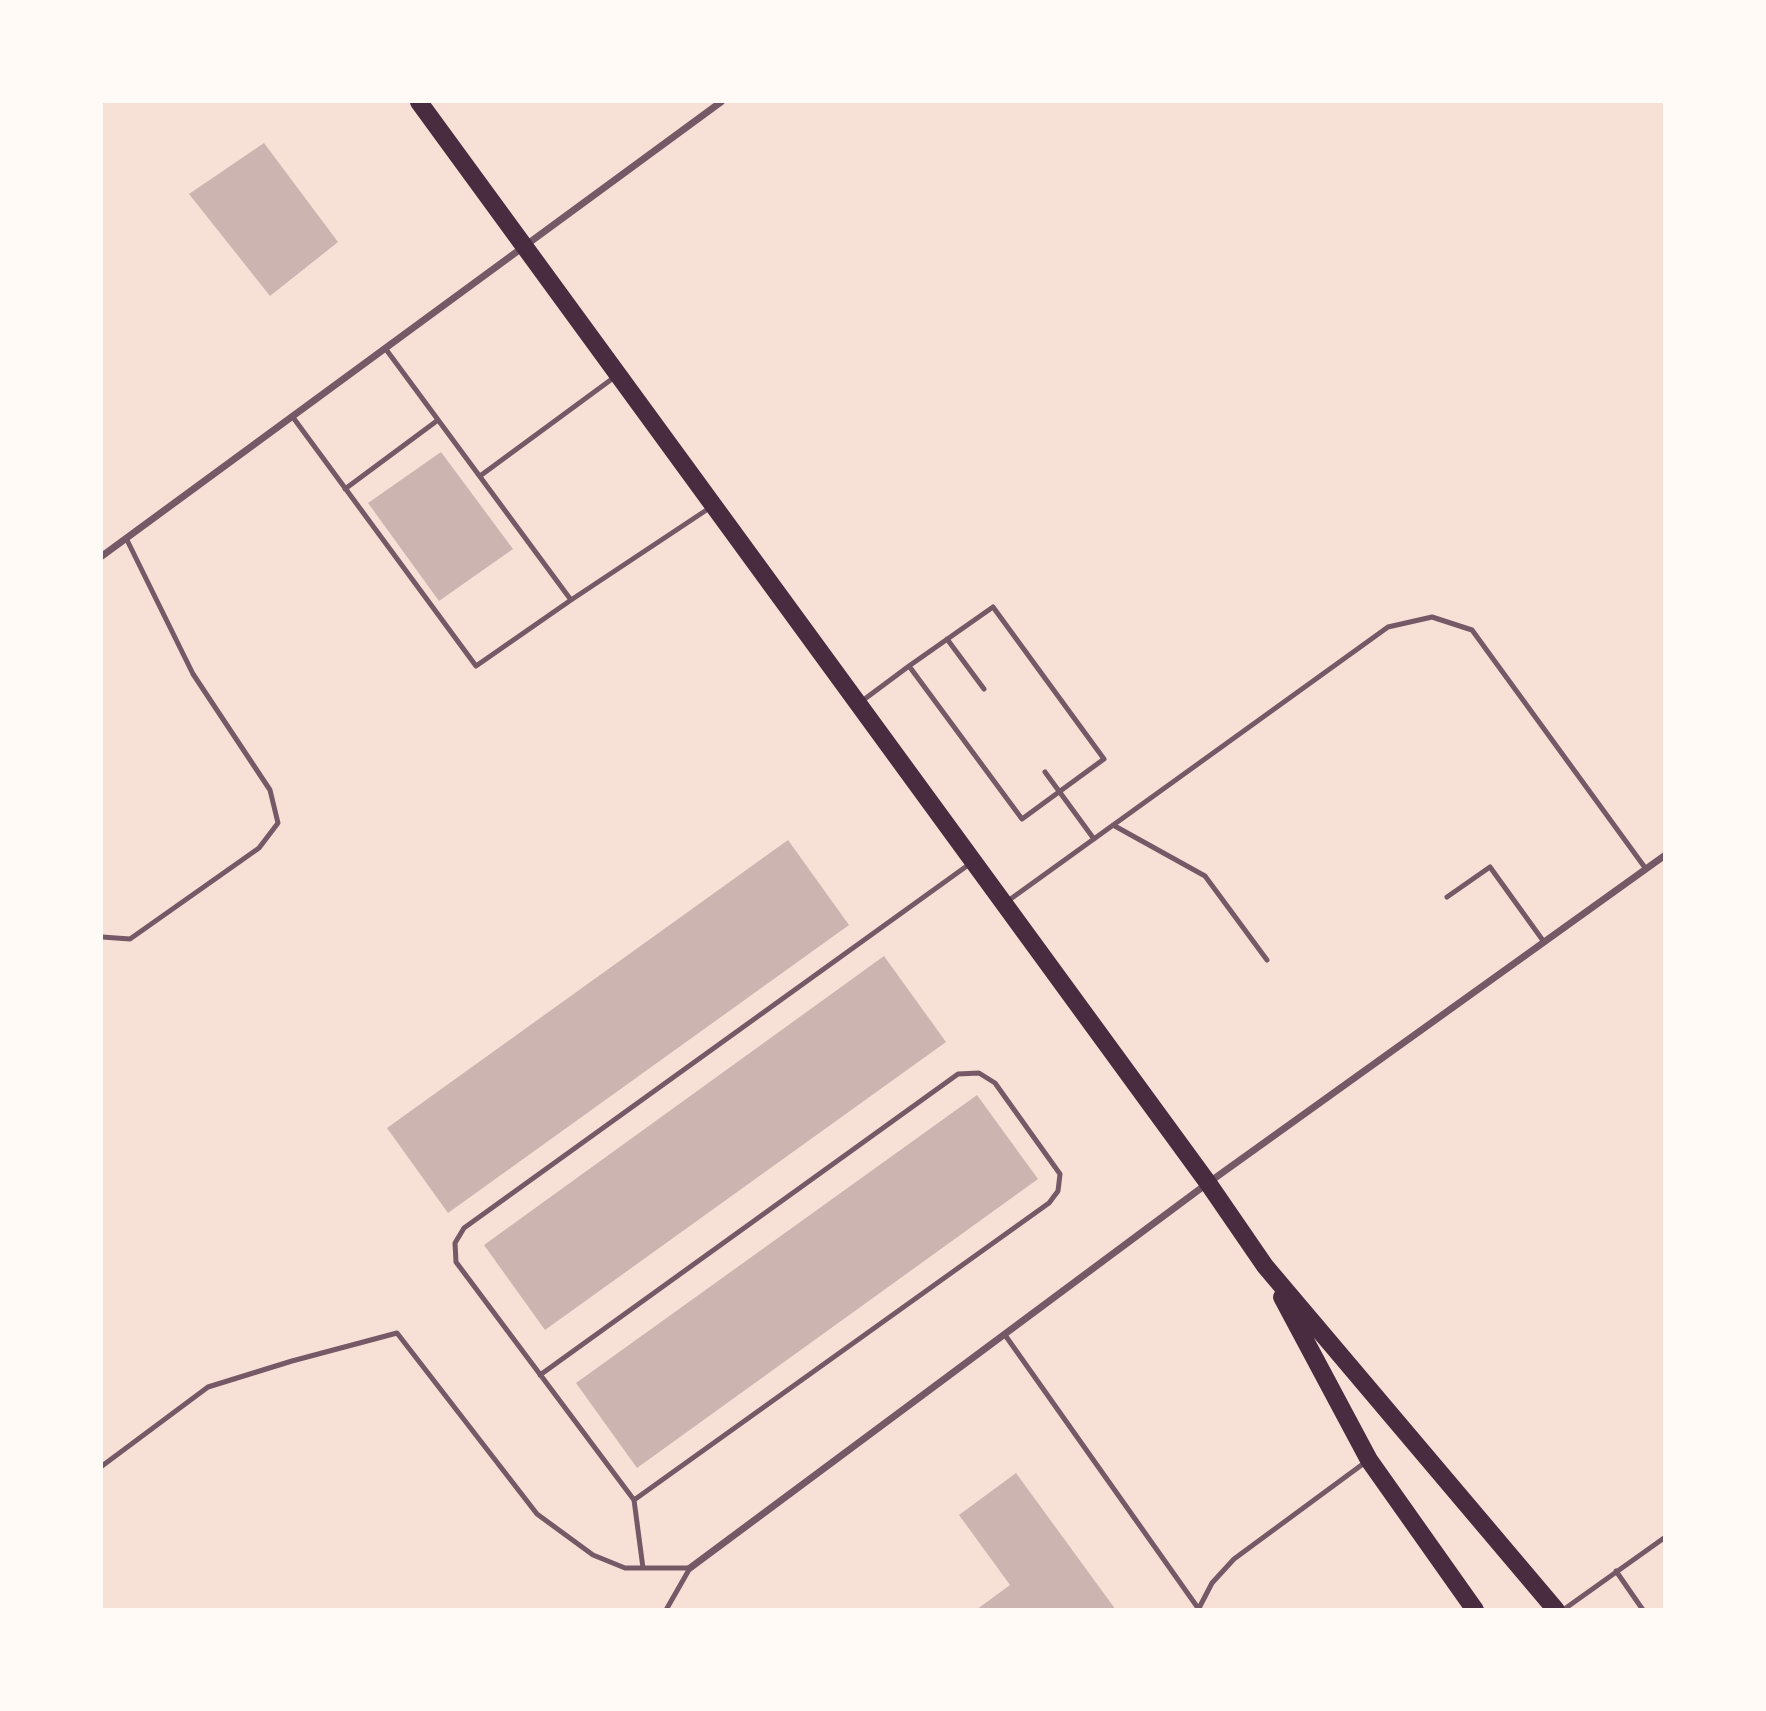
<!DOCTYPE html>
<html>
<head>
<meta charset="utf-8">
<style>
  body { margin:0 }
  #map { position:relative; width:1766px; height:1711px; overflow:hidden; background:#f7e1d7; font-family:"Golos Text",sans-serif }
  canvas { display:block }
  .frame { position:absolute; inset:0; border:103px solid #fffaf5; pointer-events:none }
</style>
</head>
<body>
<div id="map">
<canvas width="1766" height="1711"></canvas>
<div class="frame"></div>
</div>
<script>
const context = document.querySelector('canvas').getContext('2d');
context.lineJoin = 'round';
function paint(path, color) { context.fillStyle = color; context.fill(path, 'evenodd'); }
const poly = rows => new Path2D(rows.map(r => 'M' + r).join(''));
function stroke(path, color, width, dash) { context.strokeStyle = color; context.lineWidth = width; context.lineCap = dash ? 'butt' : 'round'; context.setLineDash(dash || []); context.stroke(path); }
paint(poly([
  [264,143,338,242,270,296,189,194],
  [441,452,513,549,439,601,368,503],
  [788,840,849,925,448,1213,387,1128],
  [884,956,946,1042,545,1330,484,1245],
  [977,1095,1038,1179,637,1468,576,1383],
  [1016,1473,1116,1610,976,1610,1010,1585,959,1515]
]), '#ccb4b1');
stroke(poly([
  [385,348,571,600,711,507],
  [292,416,476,666,571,600],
  [480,476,616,376],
  [345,489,438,420],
  [947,639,984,689],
  [862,701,909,666,993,607,1104,759,1022,819,909,666],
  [1045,772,1094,839],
  [1113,825,1205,876,1267,960],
  [1447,897,1490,867,1544,942],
  [1005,903,1388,627,1432,617,1472,630,1646,869],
  [102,937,130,939,259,848,278,823,270,790,193,674,126,538],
  [1005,1335,1198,1608],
  [540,1375,958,1074,979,1073,995,1083,1060,1174,1058,1191,1049,1203,634,1500],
  [102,1466,208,1387,292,1361,397,1333,537,1514,593,1555,625,1568,690,1568],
  [643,1568,634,1500,456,1262,455,1243,464,1228,971,863],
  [1616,1571,1643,1610],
  [666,1610,690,1568],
  [1198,1610,1212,1583,1234,1559,1367,1461],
  [1563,1610,1664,1538]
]), '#755966', 5);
stroke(poly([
  [102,556,721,102],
  [690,1568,1208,1183,1664,856]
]), '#755966', 7);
stroke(poly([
  [419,102,1208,1183,1265,1266,1556,1610],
  [1282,1297,1369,1460,1475,1610]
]), '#4a2c40', 18);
</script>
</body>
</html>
